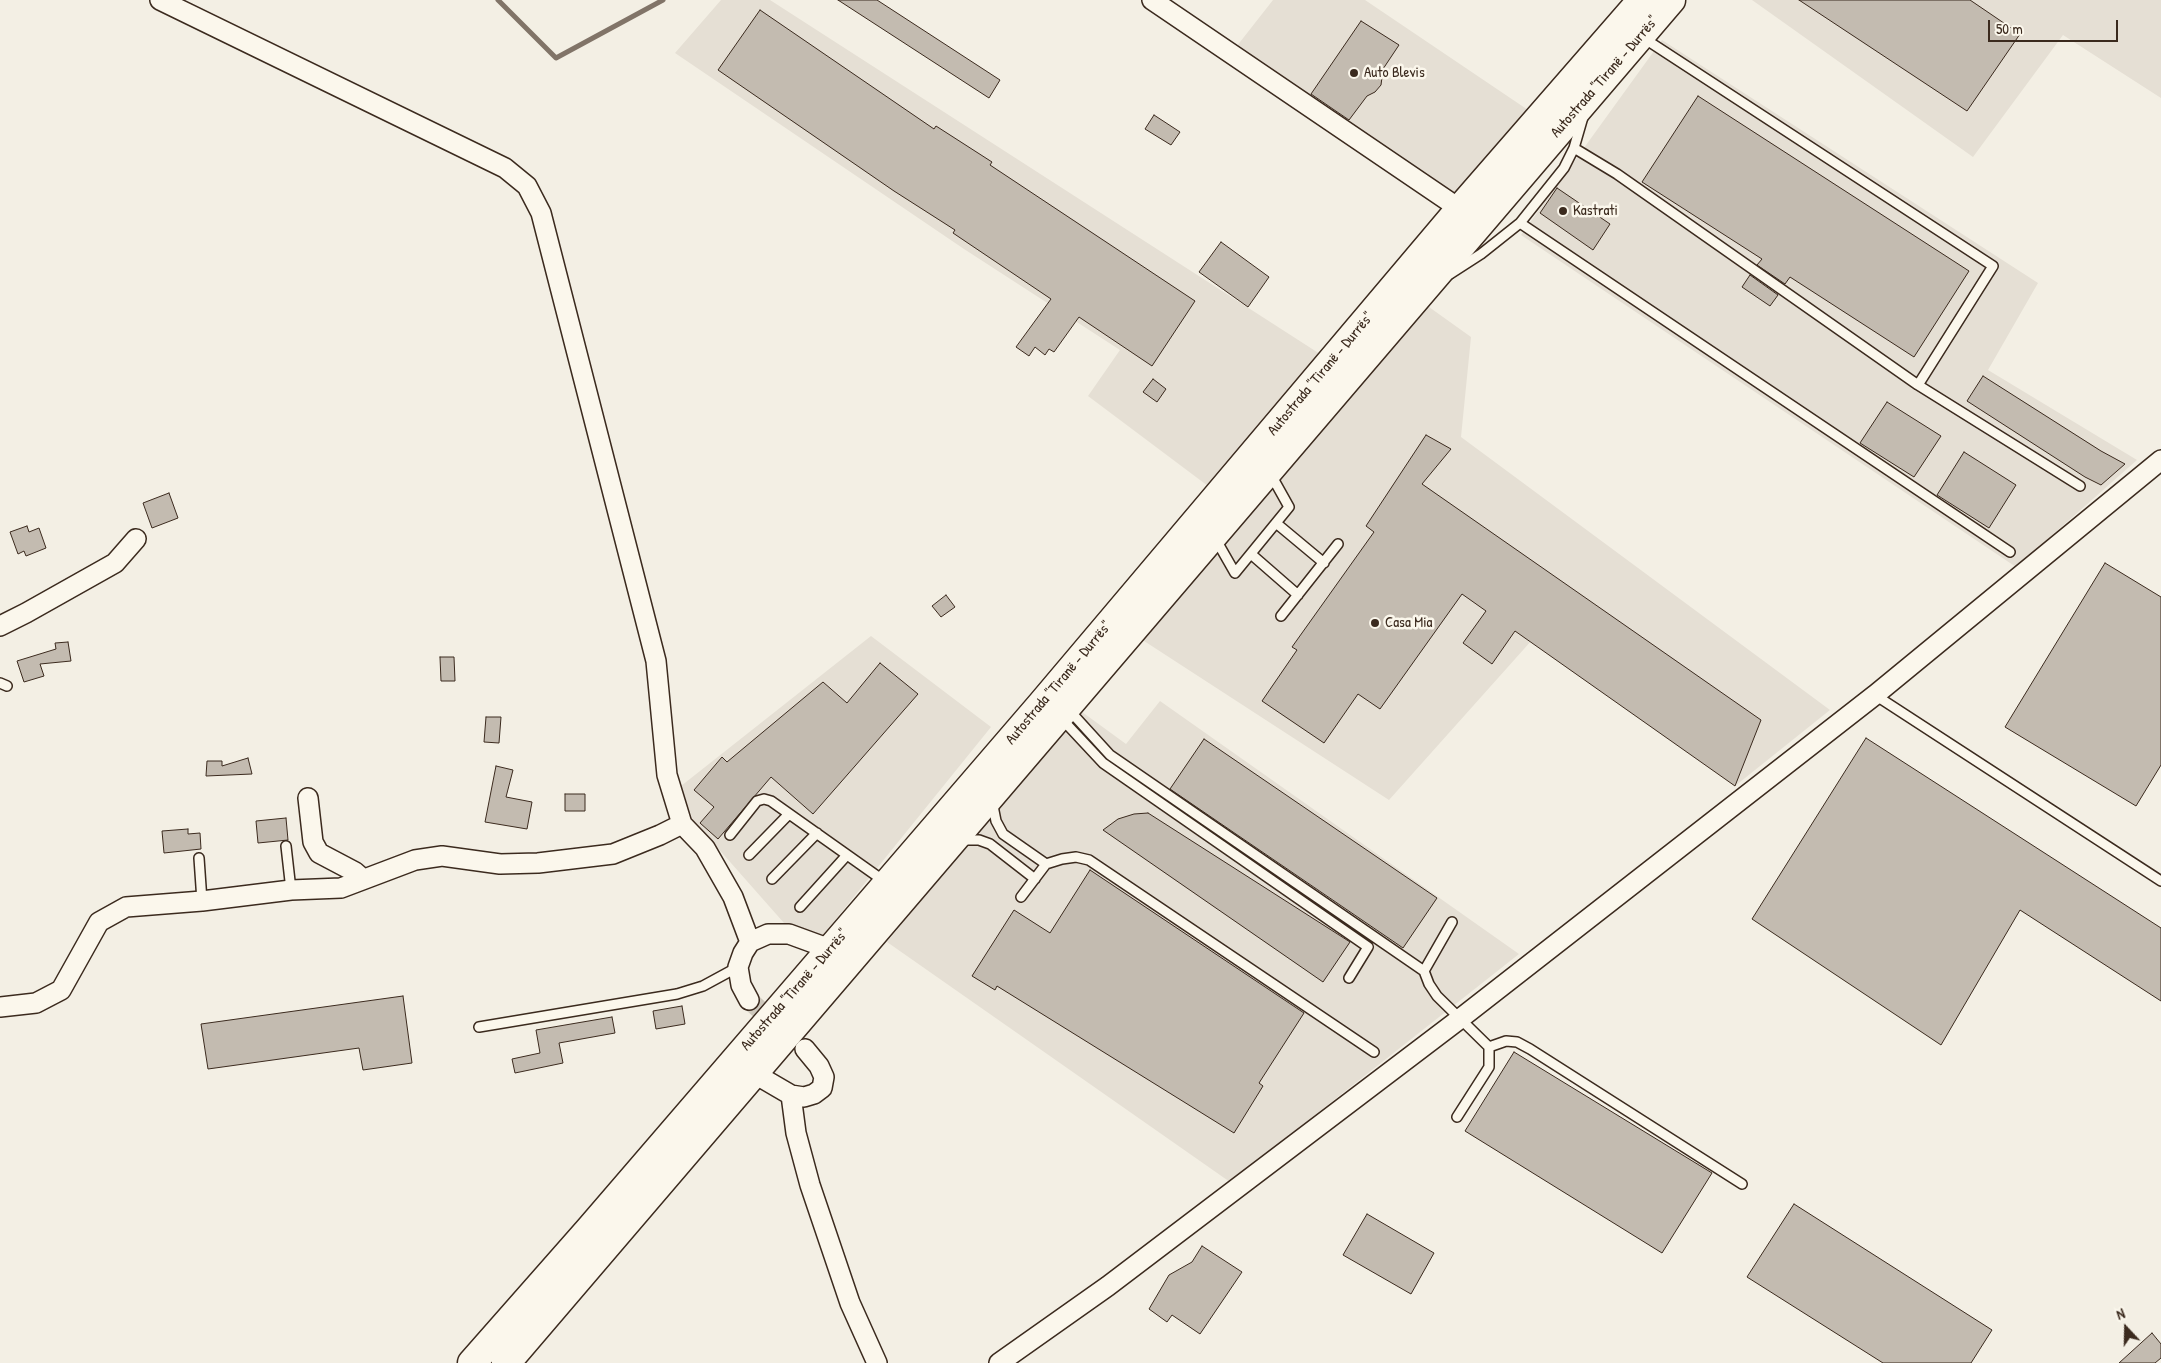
<!DOCTYPE html>
<html>
<head>
<meta charset="utf-8">
<style>
  body { margin:0 }
  #map { position:relative; width:2161px; height:1363px; overflow:hidden; background:#f3efe4; font-family:"Patrick Hand",sans-serif }
  canvas { display:block }
  .north { position:absolute; left:2101px; top:1303px; width:50px; height:50px; -webkit-text-stroke:4px #fbf7ec; paint-order:stroke; rotate:339deg; font-size:14px; font-weight:700; line-height:20px; text-align:center; color:#3b2a1e }
  .north::after { content:''; display:block; margin:auto; width:18px; height:22px; background:#3b2a1e; clip-path:polygon(50% 0,100% 100%,50% 72%,0 100%) }
  .scale { position:absolute; left:1988px; top:20px; width:130px; height:22px; box-sizing:border-box; border:2px solid #3b2a1e; border-top:0; padding-left:6px; font-size:15px; line-height:18px; white-space:nowrap; color:#3b2a1e; -webkit-text-stroke:4px #fbf7ec; paint-order:stroke }
</style>
</head>
<body>
<div id="map">
<canvas width="2161" height="1363"></canvas>
<div class="north">N</div>
<div class="scale">50 m</div>
</div>
<script>
const context = document.querySelector('canvas').getContext('2d');
context.lineJoin = 'round';
function paint(path, color) { context.fillStyle = color; context.fill(path, 'evenodd'); }
const poly = rows => new Path2D(rows.map(r => 'M' + r).join(''));
function stroke(path, color, width, dash) { context.strokeStyle = color; context.lineWidth = width; context.lineCap = dash ? 'butt' : 'round'; context.setLineDash(dash || []); context.stroke(path); }
function write(font, color, halo, rows, align = 'center') {
  context.font = font + ' "Patrick Hand",sans-serif'; context.lineWidth = 5; context.setLineDash([]); context.textBaseline = 'middle'; context.strokeStyle = halo; context.fillStyle = color; for (const [text, x, y, turn = 0] of rows) {
    context.save(); context.translate(x, y); context.rotate((+turn || 0) * Math.PI / 180); context.textAlign = isNaN(turn) ? turn : align; if (halo) context.strokeText(text, 0, 0); context.fillText(text, 0, 0); context.restore();
  }
}
paint(poly([
  [721,0,770,0,1320,354,1212,489,1088,396,1120,350,964,249,675,53],
  [1273,0,1365,0,1531,112,1456,200,1233,51],
  [1752,0,2161,0,2161,98,2063,35,1973,157],
  [1662,40,2038,283,1988,370,2137,460,2016,567,1521,235],
  [1422,302,1471,337,1461,437,1830,710,1735,786,1532,640,1389,800,1141,639],
  [871,636,991,727,823,935,784,923,693,820,681,786],
  [1160,701,1519,954,1230,1182,887,942,1078,709,1126,744]
]), '#e5dfd4');
stroke(poly([
  [498,0,556,58,663,0]
]), '#817468', 5);
const building = poly([
  [838,0,877,0,1000,80,989,98,838,0],
  [1799,0,1970,0,2020,34,1967,111,1799,0],
  [760,10,934,129,936,126,992,162,990,165,1195,301,1152,366,1079,317,1054,352,1049,349,1045,355,1035,347,1029,356,1016,347,1051,299,953,233,955,230,894,191,718,70,760,10],
  [1361,21,1399,45,1383,69,1381,85,1375,92,1367,96,1349,120,1311,94,1361,21],
  [1698,96,1969,271,1914,357,1790,277,1785,284,1757,265,1762,259,1642,182,1698,96],
  [1154,115,1180,132,1171,145,1145,129,1154,115],
  [1557,188,1610,224,1593,250,1540,213,1557,188],
  [1221,242,1269,277,1248,307,1199,272,1221,242],
  [1750,275,1778,295,1770,306,1742,287,1750,275],
  [1983,376,2101,451,2125,464,2101,485,2085,477,1967,401,1983,376],
  [1153,379,1166,389,1157,402,1143,392,1153,379],
  [1887,402,1941,436,1914,477,1860,443,1887,402],
  [1426,435,1451,449,1422,484,1761,720,1735,786,1515,631,1492,664,1463,643,1486,611,1462,594,1380,709,1358,694,1324,743,1262,701,1297,650,1292,647,1374,532,1366,526,1426,435],
  [1964,452,2016,485,1989,528,1937,495,1964,452],
  [169,493,178,518,152,528,143,503,169,493],
  [27,526,29,532,39,528,46,548,26,556,24,551,18,554,10,532,27,526],
  [2105,563,2161,597,2161,765,2136,806,2005,727,2105,563],
  [946,595,955,607,941,617,932,606,946,595],
  [68,642,71,661,40,664,44,676,24,682,17,661,56,649,55,643,68,642],
  [440,657,454,657,455,681,441,681,440,657],
  [880,663,918,694,813,814,771,777,718,839,700,823,714,807,694,790,722,757,727,762,823,682,847,703,880,663],
  [486,717,501,717,499,743,484,742,486,717],
  [1866,738,2161,928,2161,1001,2020,910,1941,1045,1752,919,1866,738],
  [1204,739,1437,898,1403,948,1170,789,1204,739],
  [248,758,252,774,206,776,207,761,222,761,222,766,248,758],
  [496,766,513,770,506,797,532,802,527,829,485,822,496,766],
  [565,794,585,794,585,811,565,811,565,794],
  [1148,813,1350,942,1323,982,1103,830,1118,819,1134,814,1148,813],
  [286,818,288,840,258,843,256,821,286,818],
  [188,829,188,834,200,833,201,849,164,853,162,831,188,829],
  [1090,870,1304,1013,1259,1083,1263,1086,1234,1133,997,986,995,990,972,976,1014,910,1050,933,1090,870],
  [403,996,412,1063,363,1070,359,1048,208,1069,201,1024,403,996],
  [682,1006,685,1024,656,1029,653,1011,682,1006],
  [612,1017,615,1033,559,1043,563,1063,515,1073,512,1059,540,1053,536,1030,612,1017],
  [1514,1052,1712,1173,1662,1253,1465,1131,1514,1052],
  [1794,1204,1992,1330,1971,1363,1883,1363,1747,1277,1794,1204],
  [1367,1214,1434,1253,1411,1294,1343,1255,1367,1214],
  [1202,1246,1242,1272,1200,1334,1172,1315,1167,1322,1149,1309,1169,1275,1192,1262,1202,1246],
  [2152,1333,2161,1344,2161,1358,2155,1363,2119,1363,2152,1333]
]);
paint(building, '#c3bbb0');
stroke(building, '#3b2a1e', 1);
stroke(poly([
  [749,1000,779,1027]
]), '#cec8bc', 19, [19, 9]);
const lane = poly([
  [1642,37,1993,266,1918,385],
  [1574,148,1617,174,1918,385,2080,486],
  [1520,223,2010,552],
  [1450,274,1481,254,1520,223,1564,168,1574,148,1583,117],
  [1276,523,1324,563],
  [1215,538,1235,573,1289,507,1270,473],
  [1251,554,1298,595],
  [1281,616,1338,544],
  [0,683,7,686],
  [1875,695,2161,881],
  [1069,710,1110,755,1424,971,1452,922],
  [1060,717,1103,763,1368,947,1349,978],
  [994,802,993,806,996,821,1003,834,1046,864],
  [730,835,757,801,764,799,771,801,884,881],
  [962,836,966,840,979,840,990,844,1035,879],
  [286,846,291,890],
  [749,855,789,814],
  [199,858,202,901],
  [772,879,817,833],
  [1021,897,1046,864,1062,859,1076,857,1089,860,1374,1052],
  [800,907,847,855],
  [1424,971,1429,984,1437,996,1489,1047,1489,1067,1457,1117],
  [479,1027,677,994,703,986,738,967],
  [1489,1047,1506,1041,1517,1042,1530,1049,1742,1184]
]);
const street = poly([
  [160,0,505,168,527,186,541,213,656,661,667,775,682,824,705,848,733,897,750,942],
  [1152,0,1460,209],
  [0,626,26,613,115,563,136,539],
  [308,798,313,842,319,853,355,872,363,879],
  [749,1000,741,985,738,967,743,953,750,942,768,934,789,934,830,949],
  [0,1007,36,1003,61,990,99,922,126,907,202,901,291,890,341,888,415,860,442,856,500,864,538,863,613,854,660,835,682,824],
  [755,1074,791,1095,804,1097,814,1094,822,1088,824,1077,819,1066,805,1049],
  [791,1095,796,1133,810,1185,850,1303,877,1363],
  [999,1363,1108,1286,1461,1018,1875,695,2161,460]
]);
const highway = poly([
  [472,1363,590,1229,1041,705,1460,209,1642,0],
  [506,1363,1671,0]
]);
stroke(lane, '#3b2a1e', 12);
stroke(street, '#3b2a1e', 22);
stroke(highway, '#3b2a1e', 31);
stroke(lane, '#fbf7ec', 9);
stroke(street, '#fbf7ec', 19);
stroke(highway, '#fbf7ec', 28);
for (const [x, y, r, color] of [
  [1354,73,5,"#3b2a1e"],
  [1563,211,5,"#3b2a1e"],
  [1375,623,5,"#3b2a1e"]
]) { const dot = new Path2D(); dot.arc(x, y, r, 0, 2 * Math.PI); context.fillStyle = color; context.fill(dot); stroke(dot, '#fbf7ec', 2); }
write('15px', '#3b2a1e', '#fbf7ec', [
  ["Auto Blevis",1364,73],
  ["Kastrati",1573,211],
  ["Casa Mia",1385,623]
], 'left');
write('15px', '#3b2a1e', '#fbf7ec', [
  ["Autostrada \"Tiranë - Durrës\"",1605,77,-49],
  ["Autostrada \"Tiranë - Durrës\"",1321,374,-50],
  ["Autostrada \"Tiranë - Durrës\"",1059,683,-50],
  ["Autostrada \"Tiranë - Durrës\"",795,990,-49]
]);
</script>
</body>
</html>
